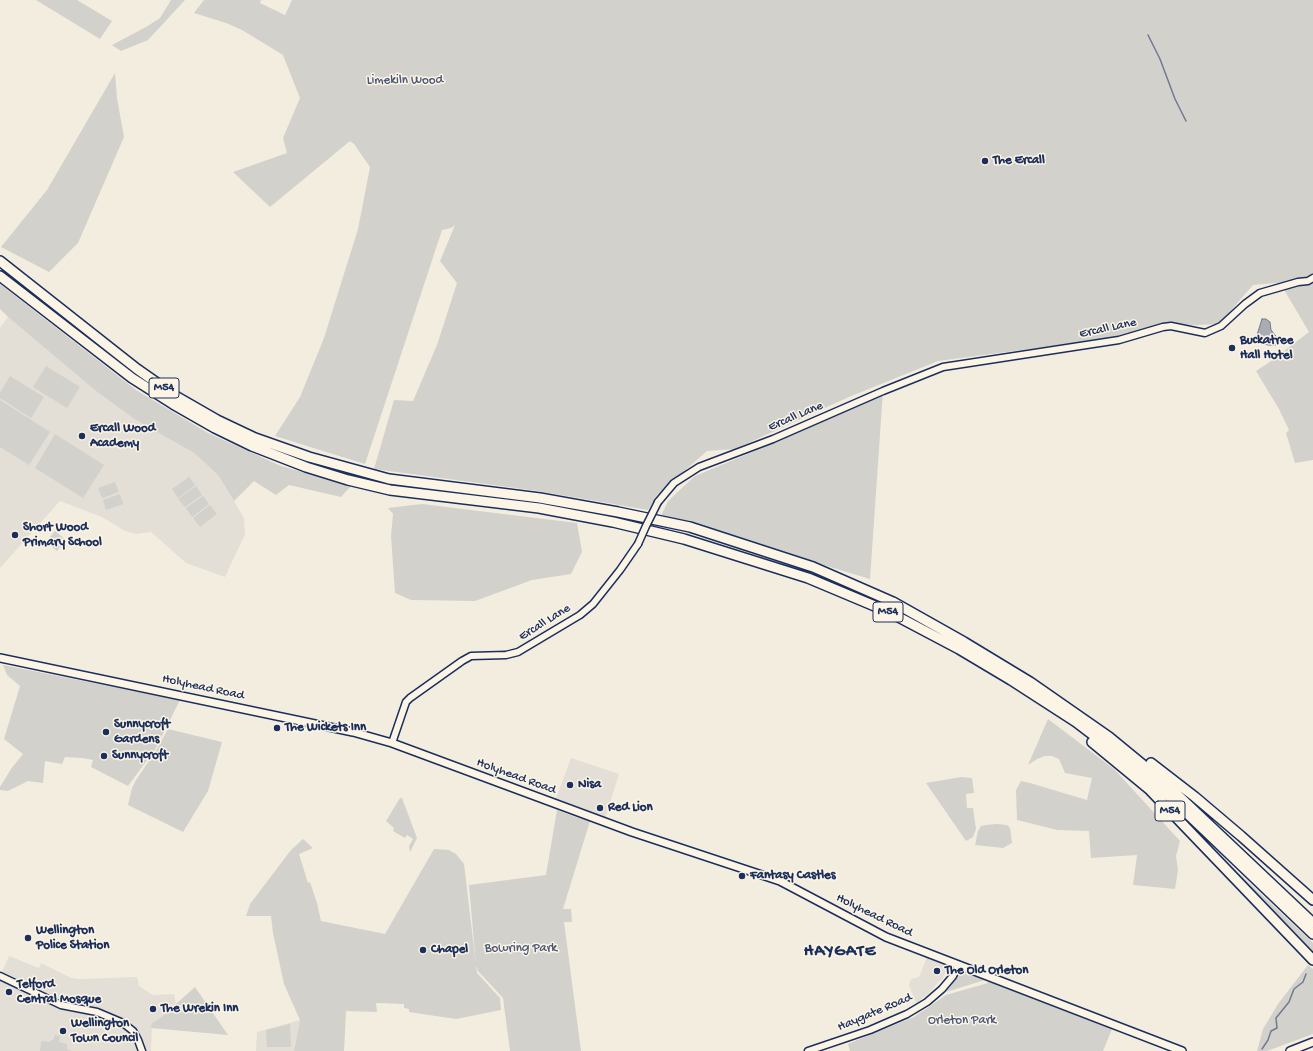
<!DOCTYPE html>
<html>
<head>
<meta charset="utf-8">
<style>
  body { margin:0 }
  canvas { display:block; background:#f3ede0 }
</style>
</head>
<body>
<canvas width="1313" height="1051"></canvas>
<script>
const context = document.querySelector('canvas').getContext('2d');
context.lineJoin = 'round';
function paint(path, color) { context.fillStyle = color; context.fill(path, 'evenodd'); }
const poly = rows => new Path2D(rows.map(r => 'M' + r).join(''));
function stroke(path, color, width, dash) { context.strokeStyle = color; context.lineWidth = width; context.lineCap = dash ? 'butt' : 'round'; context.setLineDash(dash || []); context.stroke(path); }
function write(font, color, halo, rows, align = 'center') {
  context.font = font + ' "Gochi Hand",sans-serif'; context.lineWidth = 3; context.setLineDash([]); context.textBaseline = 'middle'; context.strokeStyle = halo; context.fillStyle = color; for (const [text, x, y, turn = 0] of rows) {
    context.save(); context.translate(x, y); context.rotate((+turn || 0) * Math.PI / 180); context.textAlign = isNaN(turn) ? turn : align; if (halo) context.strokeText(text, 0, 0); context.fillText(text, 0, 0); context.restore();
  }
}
paint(poly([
  [8,317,96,391,134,419,194,453,218,475,244,518,245,534,225,577,186,563,151,532,136,534,125,531,102,517,60,501,0,568,0,328],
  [571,758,619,774,605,819,555,801],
  [9,956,39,968,41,963,71,978,80,979,137,977,139,986,153,995,174,994,176,1003,159,1019,152,1023,151,1051,0,1051,0,971,2,972],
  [927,957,945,965,946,971,942,980,939,981,929,993,916,1003,909,985,911,979,919,977],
  [300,1020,294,1051,256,1051,257,1032]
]), '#e3dfd6');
paint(poly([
  [36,0,77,0,112,21,100,39],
  [171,0,185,0,148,40,121,51,112,45,146,27,160,18],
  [204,0,261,0,260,3,285,15,292,0,1313,0,1313,274,1309,276,1287,282,1253,285,1219,324,1198,325,1160,324,1106,339,938,361,849,397,735,449,707,451,657,495,648,510,538,491,374,469,394,400,413,401,437,345,457,283,440,261,455,225,451,228,442,230,365,464,275,436,300,397,324,338,358,229,370,167,354,144,350,141,270,207,233,172,287,153,283,138,300,98,283,55,242,30,226,23,194,13],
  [115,73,117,98,124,137,78,243,49,272,1,247,47,190],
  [0,284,136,390,208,433,281,466,351,486,341,497,289,485,276,495,254,481,234,501,218,475,194,453,134,419,96,391,8,317,0,309],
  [1313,284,1313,460,1295,463,1286,433,1289,430,1279,409,1256,371,1271,361,1309,332,1283,288],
  [46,366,80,387,67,408,33,387],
  [10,376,44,397,31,418,0,398,0,393],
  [883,391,870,579,661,516,668,501,695,476,762,448],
  [0,400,50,432,29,465,0,447],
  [55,434,104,465,83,498,35,468],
  [189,477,195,485,178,498,172,489],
  [115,482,119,492,102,498,98,488],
  [196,486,202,495,185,507,178,499],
  [120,494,123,504,106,510,103,500],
  [203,496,209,504,192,517,186,508],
  [422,504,577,523,582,552,571,574,532,580,475,601,411,600,395,593,391,536,393,514,388,508],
  [210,505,217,514,200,527,193,518],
  [55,531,66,540,57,551,46,542],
  [3,665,53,675,180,700,156,748,128,786,91,767,93,760,82,758,65,757,62,764,45,761,43,783,28,781,8,791,0,790,0,787,11,769,23,754,4,739,20,686,7,675],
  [1048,719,1114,769,1180,841,1176,856,1178,870,1175,889,1133,885,1137,855,1091,858,1089,831,1057,830,1017,820,1016,790,1021,781,1030,783,1087,800,1092,778,1065,773,1059,759,1052,756,1045,756,1037,759,1028,765],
  [168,729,222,742,208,791,183,832,128,805,132,788,136,780,157,749],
  [961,777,972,778,973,786,974,793,966,794,967,808,973,808,976,829,973,837,966,841,926,783],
  [400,798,402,798,417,838,410,852,409,846,413,839,407,835,405,838,393,831,394,828,386,821],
  [557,810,575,817,590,821,563,909,571,909,572,922,564,922,581,1051,510,1051,503,998,478,971,476,965,477,973,500,998,501,1010,456,1019,409,1012,409,1009,404,1008,404,1004,376,1003,377,1012,346,1011,344,1051,294,1051,300,1020,284,984,273,933,271,916,246,916,250,904,291,850,303,839,313,848,299,854,308,883,310,882,317,903,321,921,385,934,434,849,449,850,456,854,464,864,476,965,469,885,546,875],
  [997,824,1007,825,1010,828,1012,843,1003,848,975,845,978,831,981,826,986,825],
  [1213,849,1313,943,1313,954],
  [1308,965,1313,969,1313,1034,1267,1051,1257,1051,1263,1029,1278,1004],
  [964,973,985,980,946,992,959,975],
  [988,981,1112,1029,1103,1051,850,1051,848,1044,850,1043,914,1017,946,995,988,983],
  [195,987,228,1035,151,1028,152,1023,159,1019],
  [290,1024,291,1047,267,1047,266,1030],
  [55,1035,60,1036,59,1042,67,1044,67,1049,72,1051,40,1051,41,1042,44,1041,50,1042,51,1040,53,1040]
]), '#d3d1cc');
const water = poly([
  [1262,319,1266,319,1270,322,1271,330,1279,340,1276,345,1268,345,1261,343,1257,335,1262,319]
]);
paint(water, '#a9acb3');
stroke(water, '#707a91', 1);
stroke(poly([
  [1148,35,1160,59,1175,99,1186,121],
  [1262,1049,1268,1040,1271,1031,1277,1028,1276,1018,1289,1002,1294,989,1303,982,1306,974]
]), '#707a91', 1.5);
const tertiary = poly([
  [658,502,674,483,699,467,773,439,883,391,943,367,1119,340,1163,327,1171,326,1205,333,1221,326,1245,304,1260,293,1298,282,1308,281,1313,278],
  [392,743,406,702,410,698,462,661,471,656,506,655,518,652,580,615,593,604,620,570,638,544],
  [0,976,61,1005,97,1012,123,1023,133,1031,138,1040,142,1051],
  [808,1051,870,1030,907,1014,927,1002,942,989,953,976,958,966]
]);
const secondary = poly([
  [0,658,353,732,392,743,632,832,780,881,886,937,1182,1051],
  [1290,1051,1313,1042]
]);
const motorway = poly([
  [0,261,137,369,177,397,217,420,255,438,309,457,389,479,540,498,618,512,690,527,813,567,893,602,964,642,1030,682,1109,737,1165,783,1313,923],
  [0,276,132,378,173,404,215,428,252,446,306,467,348,480,390,490,539,508,613,522,684,539,808,578,889,612,959,649,1011,680,1076,722,1114,751,1173,800,1313,934],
  [1092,742,1149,789,1313,960],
  [1151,763,1195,797,1241,836,1313,900]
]);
stroke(tertiary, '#1b2f5e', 9);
stroke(secondary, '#1b2f5e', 10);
stroke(motorway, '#1b2f5e', 12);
stroke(tertiary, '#fcf5e5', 6);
stroke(secondary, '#fcf5e5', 7);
stroke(motorway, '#fcf5e5', 9);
const tertiaryBridge = poly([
  [638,544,646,526,658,502]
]);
stroke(tertiaryBridge, '#1b2f5e', 9, []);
stroke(tertiaryBridge, '#fcf5e5', 6);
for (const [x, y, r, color] of [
  [985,161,4,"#1b2f5e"],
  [1232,348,4,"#1b2f5e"],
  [82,436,4,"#1b2f5e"],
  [15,535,4,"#1b2f5e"],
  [277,728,4,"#1b2f5e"],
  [106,732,4,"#1b2f5e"],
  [104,756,4,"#1b2f5e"],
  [570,785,4,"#1b2f5e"],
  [600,808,4,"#1b2f5e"],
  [742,876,4,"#1b2f5e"],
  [28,938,4,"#1b2f5e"],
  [423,950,4,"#1b2f5e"],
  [937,971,4,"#1b2f5e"],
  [9,992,4,"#1b2f5e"],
  [153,1009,4,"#1b2f5e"],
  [63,1031,4,"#1b2f5e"]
]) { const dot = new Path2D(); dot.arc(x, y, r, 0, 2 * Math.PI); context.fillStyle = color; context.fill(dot); stroke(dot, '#fcf5e5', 1.5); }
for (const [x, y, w] of [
  [164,388,30],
  [888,612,30],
  [1170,811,30]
]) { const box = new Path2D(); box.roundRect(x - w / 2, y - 10, w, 20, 3); context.fillStyle = '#fcf5e5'; context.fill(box); stroke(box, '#1b2f5e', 1); }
write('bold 12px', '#1b2f5e', null, [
  ["M54",164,388],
  ["M54",888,612],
  ["M54",1170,811]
]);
write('13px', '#49587a', '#fcf5e5', [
  ["Limekiln Wood",405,81],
  ["Bowring Park",521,949],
  ["Orleton Park",962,1021]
]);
write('bold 13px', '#1b2f5e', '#fcf5e5', [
  ["The Ercall",993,161],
  ["Buckatree",1240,341],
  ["Hall Hotel",1240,356],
  ["Ercall Wood",90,429],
  ["Academy",90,444],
  ["Short Wood",23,528],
  ["Primary School",23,543],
  ["Sunnycroft",114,725],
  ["Gardens",114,740],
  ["The Wickets Inn",285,728],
  ["Sunnycroft",112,756],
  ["Nisa",578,785],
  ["Red Lion",608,808],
  ["Fantasy Castles",750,876],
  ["Wellington",36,931],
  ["Police Station",36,946],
  ["Chapel",431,950],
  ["The Old Orleton",945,971],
  ["Telford",17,985],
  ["Central Mosque",17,1000],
  ["The Wrekin Inn",161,1009],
  ["Wellington",71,1024],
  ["Town Council",71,1039]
], 'left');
write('13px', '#1b2f5e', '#fcf5e5', [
  ["Ercall Lane",1108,329,-12],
  ["Ercall Lane",796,417,-23],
  ["Ercall Lane",545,623,-32],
  ["Holyhead Road",203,688,12],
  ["Holyhead Road",516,777,20],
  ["Holyhead Road",874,916,26],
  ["Haygate Road",875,1013,-23]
]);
context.letterSpacing = '1px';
write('bold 17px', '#1b2f5e', '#fcf5e5', [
  ["HAYGATE",840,952]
]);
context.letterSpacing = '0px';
</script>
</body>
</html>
